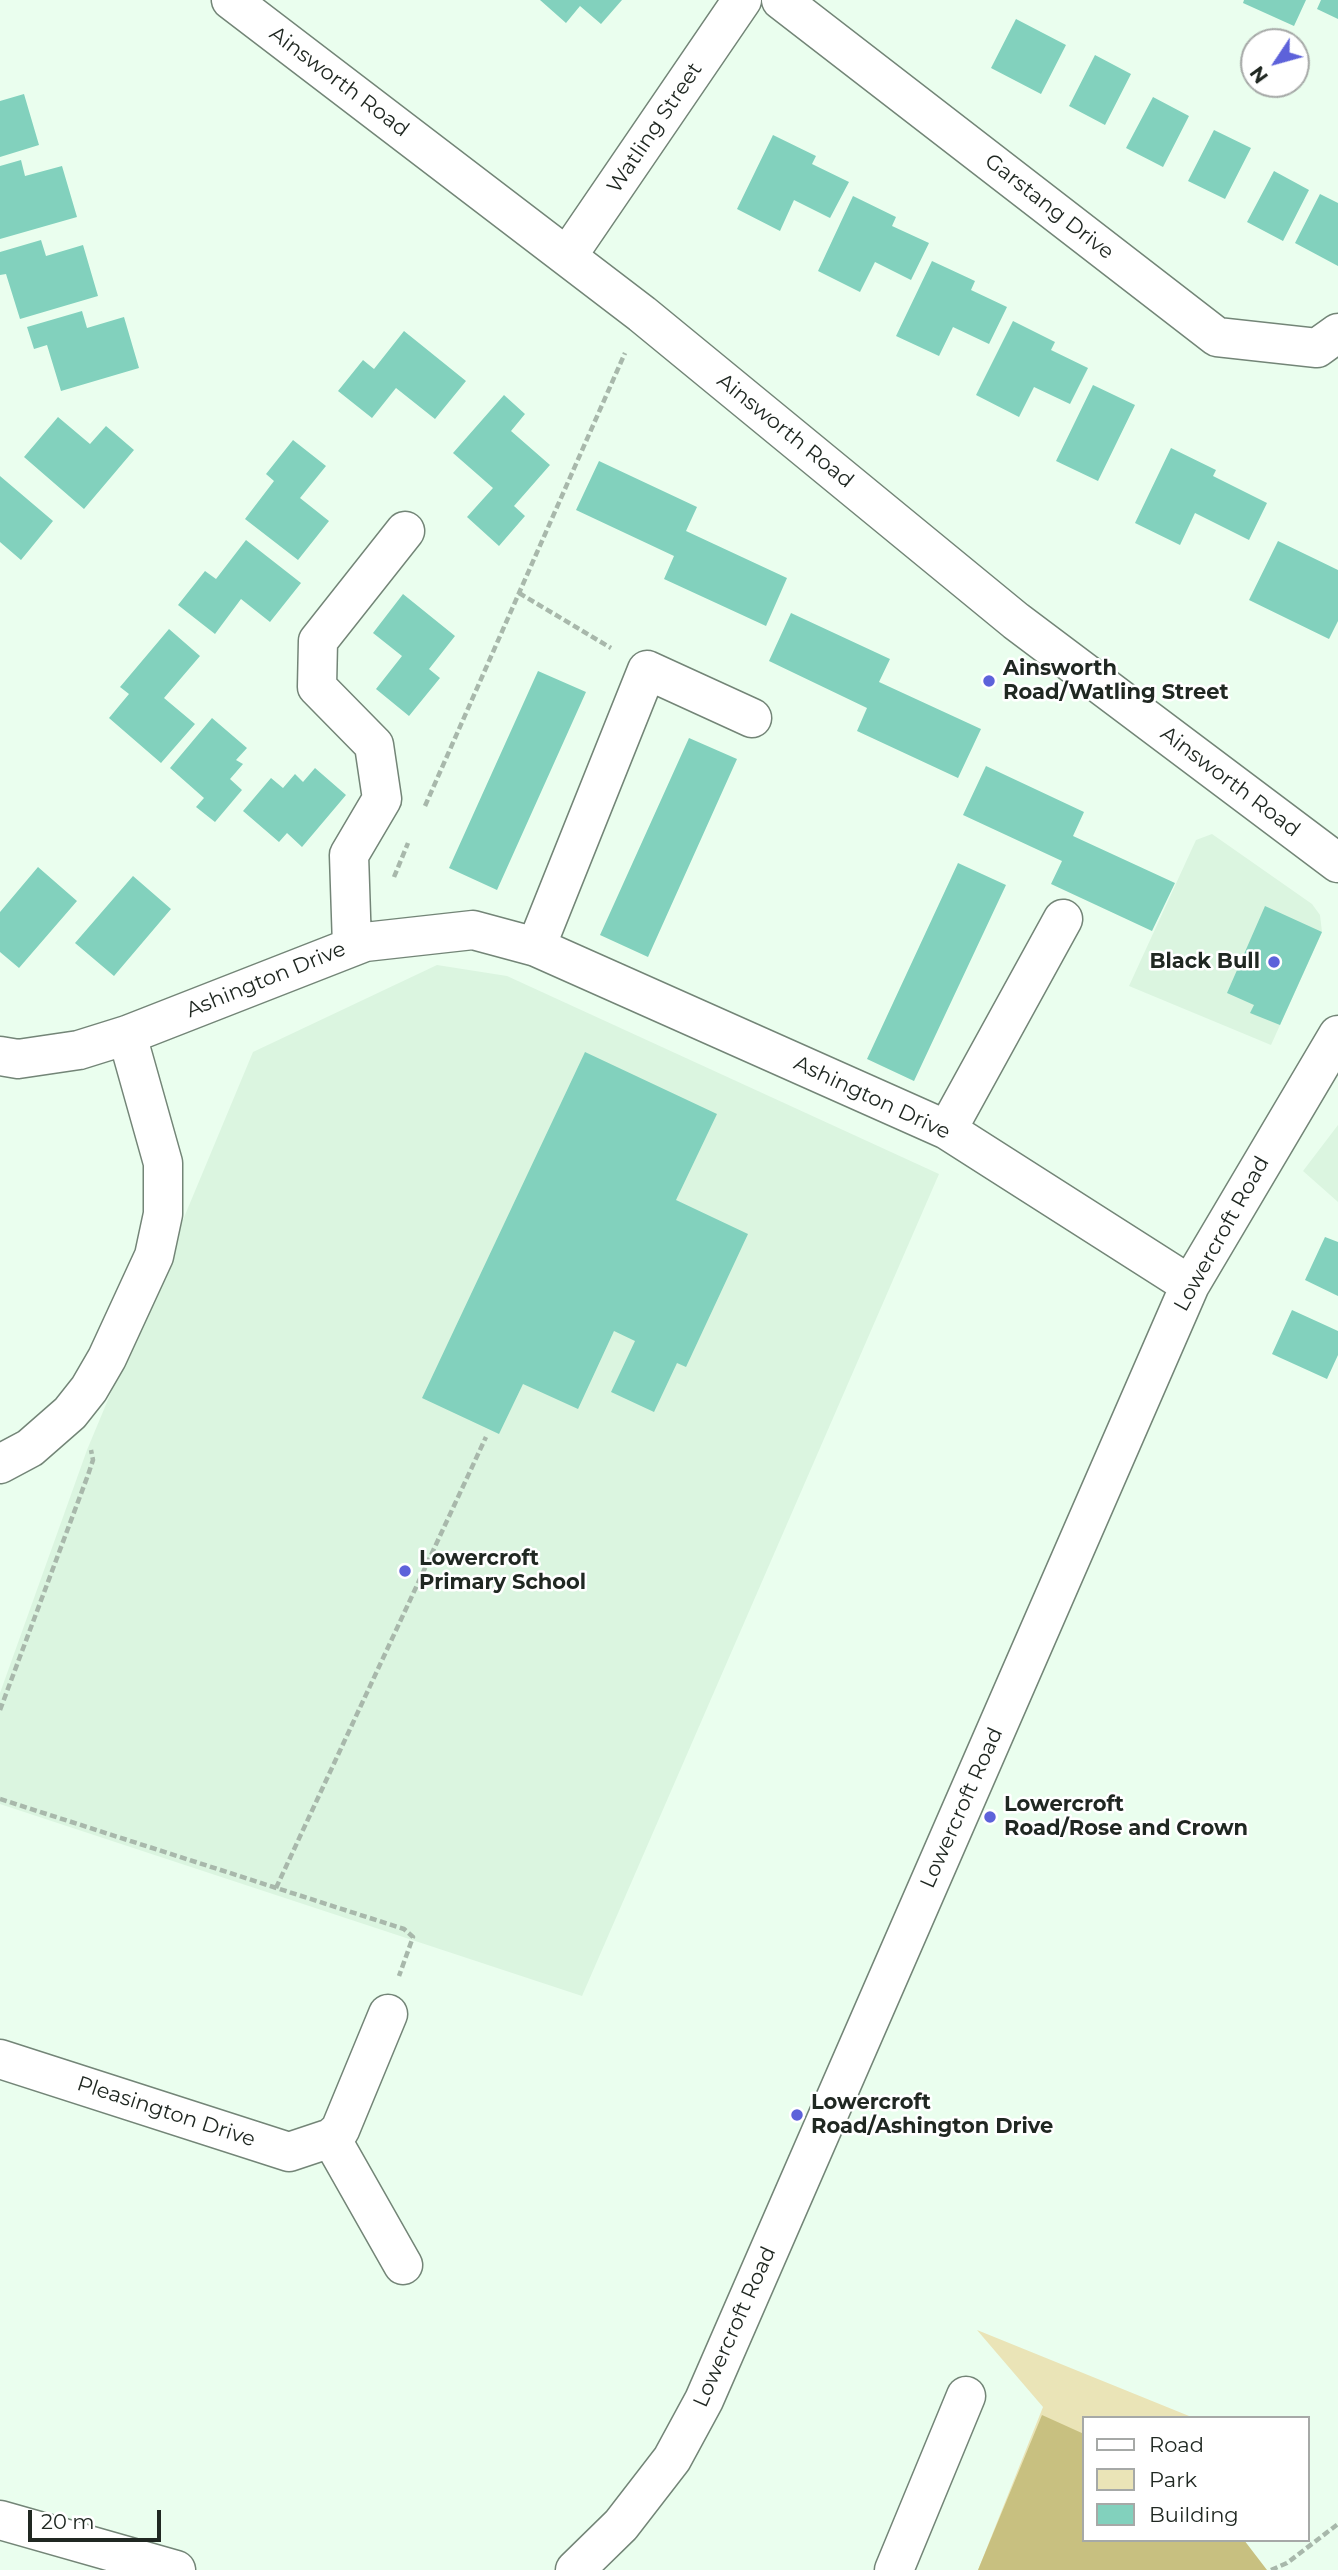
<!DOCTYPE html>
<html>
<head>
<meta charset="utf-8">
<style>
  body { margin:0 }
  #map { position:relative; width:1338px; height:2570px; overflow:hidden; background:#eafeee; font-family:Montserrat,sans-serif }
  canvas { display:block }
  .legend { position:absolute; left:1082px; top:2416px; width:228px; height:126px; box-sizing:border-box; background:#fff; border:2px solid #a6a9a7; margin:0; padding:9px 12px; list-style:none; font-size:21px; color:#202822 }
  .legend li { display:flex; align-items:center; gap:14px; height:35px }
  .legend b { width:35px; border:2px solid #a6a9a7 }
  .north { position:absolute; left:1240px; top:28px; width:70px; height:70px; box-sizing:border-box; background:#fff; border:2px solid #a6a9a7; border-radius:50%; rotate:234deg; font-size:19px; font-weight:700; line-height:28px; text-align:center; color:#202822 }
  .north::after { content:''; display:block; margin:auto; width:24px; height:32px; background:#5d62da; clip-path:polygon(50% 0,100% 100%,50% 72%,0 100%) }
  .scale { position:absolute; left:28px; top:2510px; width:133px; height:32px; box-sizing:border-box; border:4px solid #202822; border-top:0; padding-left:9px; font-size:21px; line-height:24px; white-space:nowrap; color:#202822; -webkit-text-stroke:5px #fff; paint-order:stroke }
</style>
</head>
<body>
<div id="map">
<canvas width="1338" height="2570"></canvas>
<ul class="legend">
<li><b style="height:9px;background:#fff"></b>Road</li>
<li><b style="height:19px;background:#eae4b7"></b>Park</li>
<li><b style="height:19px;background:#82d1bd"></b>Building</li>
</ul>
<div class="north">N</div>
<div class="scale">20 m</div>
</div>
<script>
const context = document.querySelector('canvas').getContext('2d');
context.lineJoin = 'round';
function paint(path, color) { context.fillStyle = color; context.fill(path, 'evenodd'); }
const poly = rows => new Path2D(rows.map(r => 'M' + r).join(''));
function stroke(path, color, width, dash) { context.strokeStyle = color; context.lineWidth = width; context.lineCap = dash ? 'butt' : 'round'; context.setLineDash(dash || []); context.stroke(path); }
function write(font, color, halo, rows, align = 'center') {
  context.font = font + ' Montserrat,sans-serif'; context.lineWidth = 5; context.setLineDash([]); context.textBaseline = 'middle'; context.strokeStyle = halo; context.fillStyle = color; for (const [text, x, y, turn = 0] of rows) {
    context.save(); context.translate(x, y); context.rotate((+turn || 0) * Math.PI / 180); context.textAlign = isNaN(turn) ? turn : align; if (halo) context.strokeText(text, 0, 0); context.fillText(text, 0, 0); context.restore();
  }
}
paint(poly([
  [1212,834,1312,904,1320,915,1322,932,1271,1045,1129,986,1196,840],
  [437,965,507,976,939,1174,582,1996,0,1804,0,1693,87,1450,253,1052],
  [1338,1125,1338,1202,1303,1171]
]), '#dbf5e0');
paint(poly([
  [977,2330,1194,2418,1084,2418,1084,2540,978,2570,1043,2407]
]), '#eae4b7');
paint(poly([
  [1042,2415,1084,2434,1084,2540,1244,2540,1267,2570,978,2570]
]), '#c8c080');
paint(poly([
  [540,0,622,0,601,24,580,6,566,23],
  [1244,0,1306,0,1294,26,1243,3],
  [1321,0,1338,0,1338,19,1317,9],
  [1016,19,1066,45,1041,94,991,68],
  [1095,55,1131,74,1105,125,1069,106],
  [24,94,39,145,0,157,0,101],
  [1153,97,1189,116,1163,167,1126,148],
  [1214,130,1251,148,1225,199,1188,181],
  [773,135,816,156,812,164,849,182,830,218,794,200,780,231,737,209],
  [21,160,25,176,62,166,77,217,0,239,0,166],
  [1274,171,1309,190,1283,241,1247,222],
  [1320,194,1338,203,1338,266,1295,243],
  [853,196,896,217,892,226,929,243,911,280,875,262,860,292,818,271],
  [41,240,46,256,83,245,98,296,20,319,6,274,0,275,0,252],
  [932,261,975,281,971,290,1007,307,989,344,953,327,939,356,896,336],
  [82,311,87,328,124,317,139,368,61,391,47,345,34,349,27,327],
  [1013,321,1055,342,1051,350,1088,368,1070,404,1034,387,1019,417,976,395],
  [404,331,466,381,435,419,396,388,372,418,338,391,363,360,374,369],
  [1093,385,1135,405,1098,481,1056,461],
  [504,395,525,414,511,431,550,465,514,506,525,516,499,546,467,517,493,488,453,453],
  [58,417,90,444,106,426,134,450,84,509,24,457],
  [293,440,326,466,300,498,329,521,298,560,245,519,274,481,266,474],
  [1171,448,1216,470,1213,476,1267,503,1249,540,1195,513,1180,545,1135,523],
  [599,461,697,507,686,531,787,578,766,626,664,579,674,556,576,510],
  [0,476,53,521,21,560,0,542],
  [246,540,301,583,270,622,241,599,215,634,178,605,205,571,216,579],
  [1278,541,1338,570,1338,621,1329,639,1249,600],
  [403,594,455,636,429,669,440,678,409,716,376,689,402,656,373,633],
  [791,613,890,659,879,682,981,729,958,778,857,731,867,708,769,661],
  [169,629,200,656,164,698,195,724,161,763,109,718,129,694,120,687],
  [538,671,586,692,497,890,449,868],
  [212,718,247,748,236,760,243,764,230,779,242,790,215,822,196,807,204,798,170,768],
  [689,738,737,759,648,957,600,935],
  [986,766,1084,812,1073,836,1175,883,1152,931,1051,884,1062,861,963,815],
  [315,768,346,795,302,847,287,833,279,842,243,811,271,778,283,788,295,774,303,782],
  [958,863,1006,885,914,1081,867,1059],
  [38,867,77,901,19,968,0,952,0,912],
  [133,876,171,909,114,976,75,943],
  [1265,906,1322,932,1280,1025,1250,1013,1254,1005,1227,993],
  [585,1052,717,1114,676,1200,748,1234,686,1367,677,1363,654,1412,611,1392,635,1341,614,1331,578,1409,523,1384,499,1434,422,1398],
  [1325,1237,1338,1242,1338,1296,1305,1280],
  [1292,1310,1338,1331,1338,1355,1327,1379,1272,1354]
]), '#82d1bd');
const minor = poly([
  [781,0,1217,337,1317,348,1338,333],
  [568,255,742,0],
  [352,946,349,855,382,799,374,745,317,687,318,641,405,531],
  [536,947,647,670,752,718],
  [0,1056,18,1059,79,1050,127,1035,365,942,473,930,536,947,947,1130,1190,1285],
  [947,1130,1063,919],
  [0,1464,30,1448,70,1413,89,1389,107,1358,154,1256,163,1214,163,1163,127,1035],
  [0,2059,289,2152,331,2138,340,2130,388,2014],
  [331,2138,403,2265],
  [0,2520,176,2570],
  [575,2570,621,2525,672,2459,704,2400,1190,1285,1338,1035],
  [894,2570,966,2396]
]);
const major = poly([
  [231,0,642,314,1016,621,1338,863]
]);
stroke(minor, '#738577', 41);
stroke(major, '#738577', 41);
stroke(poly([
  [519,593,611,648],
  [425,806,625,353],
  [394,877,408,843],
  [0,1710,88,1475,93,1460,91,1450],
  [0,1799,404,1929,413,1937,399,1976],
  [276,1888,486,1437],
  [1271,2570,1287,2563,1338,2524]
]), '#a8b8ab', 4.5, [7, 3.5]);
stroke(minor, '#fff', 38);
stroke(major, '#fff', 38);
for (const [x, y, r, color] of [
  [989,681,7,"#5d62da"],
  [1274,962,7,"#5d62da"],
  [405,1571,7,"#5d62da"],
  [990,1817,7,"#5d62da"],
  [797,2115,7,"#5d62da"]
]) { const dot = new Path2D(); dot.arc(x, y, r, 0, 2 * Math.PI); context.fillStyle = color; context.fill(dot); stroke(dot, '#fff', 2.5); }
write('21px', '#202822', '#fff', [
  ["Ainsworth Road",339,82,37],
  ["Watling Street",655,128,-56],
  ["Garstang Drive",1049,207,38],
  ["Ainsworth Road",785,431,39],
  ["Ainsworth Road",1230,782,37],
  ["Ashington Drive",266,980,-22],
  ["Ashington Drive",872,1098,25],
  ["Lowercroft Road",1222,1234,-61],
  ["Lowercroft Road",962,1808,-66],
  ["Pleasington Drive",166,2112,18],
  ["Lowercroft Road",735,2327,-66]
]);
write('bold 21px', '#202822', '#fff', [
  ["Ainsworth",1003,669],
  ["Road/Watling Street",1003,693],
  ["Black Bull",1260,962,"right"],
  ["Lowercroft",419,1559],
  ["Primary School",419,1583],
  ["Lowercroft",1004,1805],
  ["Road/Rose and Crown",1004,1829],
  ["Lowercroft",811,2103],
  ["Road/Ashington Drive",811,2127]
], 'left');
</script>
</body>
</html>
